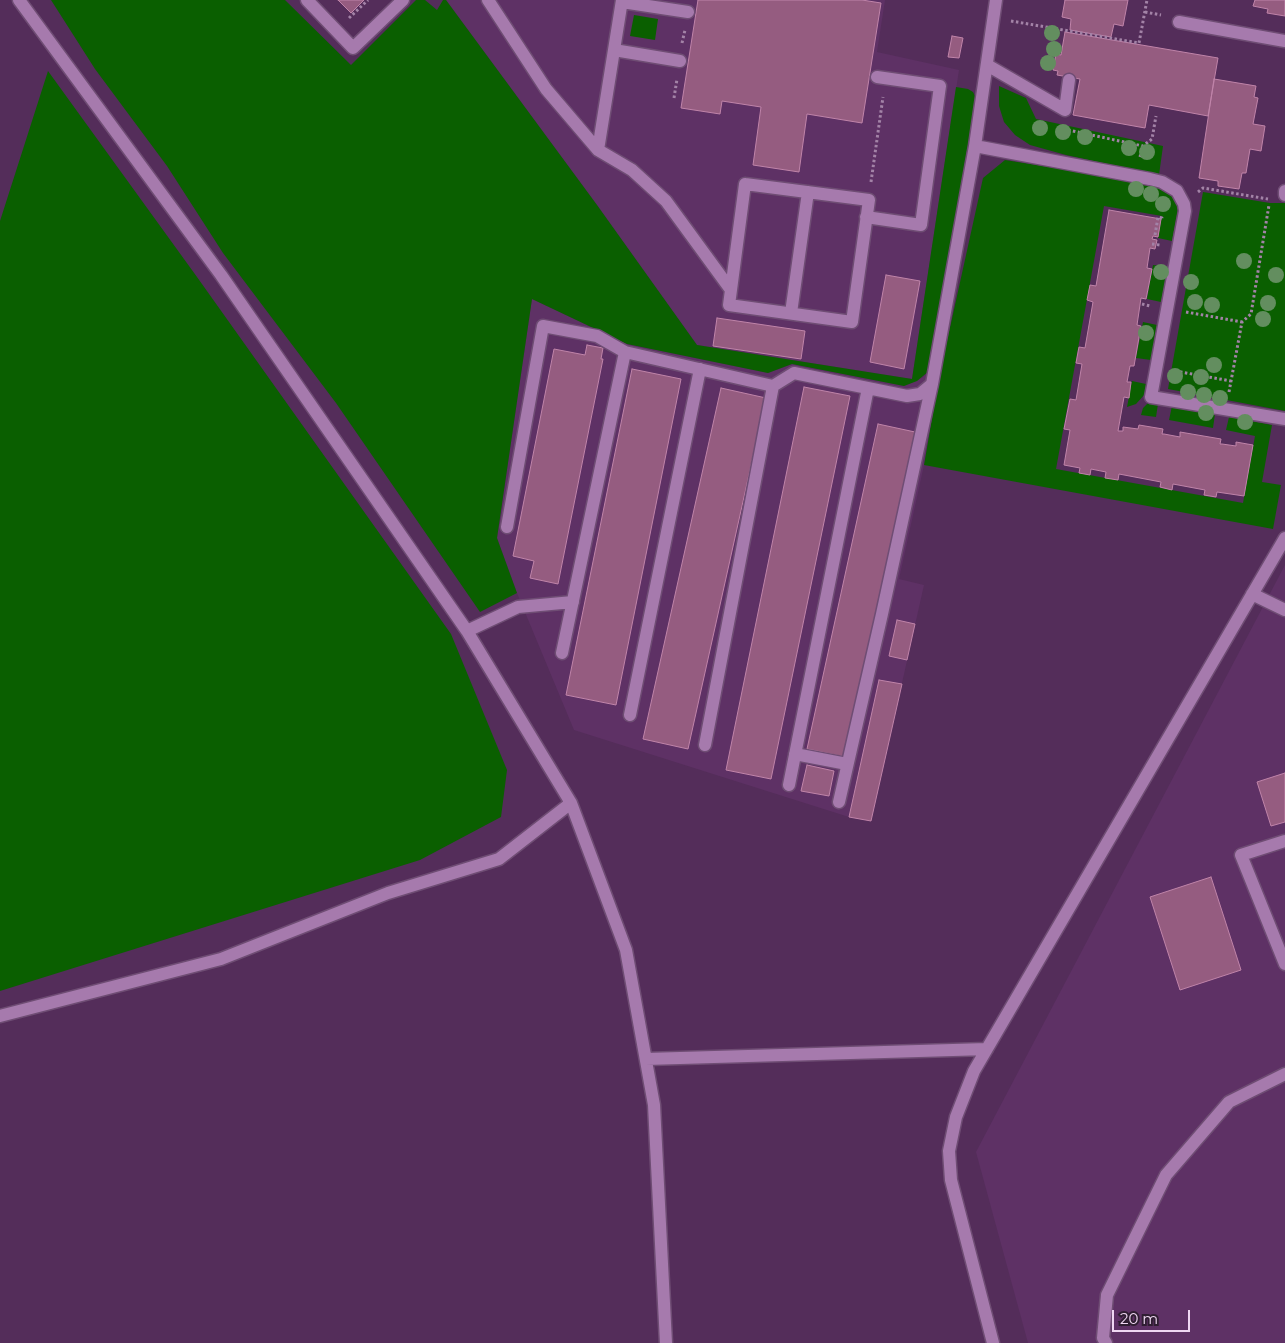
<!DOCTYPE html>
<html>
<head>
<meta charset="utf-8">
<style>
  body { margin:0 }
  #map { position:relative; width:1285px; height:1343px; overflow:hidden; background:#542d5a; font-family:Montserrat,sans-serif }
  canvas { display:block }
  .scale { position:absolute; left:1112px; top:1310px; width:78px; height:22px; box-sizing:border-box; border:2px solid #efd7f2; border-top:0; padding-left:6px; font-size:15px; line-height:18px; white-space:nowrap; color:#efd7f2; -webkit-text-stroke:4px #2f1e32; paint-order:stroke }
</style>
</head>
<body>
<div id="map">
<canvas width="1285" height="1343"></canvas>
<div class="scale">20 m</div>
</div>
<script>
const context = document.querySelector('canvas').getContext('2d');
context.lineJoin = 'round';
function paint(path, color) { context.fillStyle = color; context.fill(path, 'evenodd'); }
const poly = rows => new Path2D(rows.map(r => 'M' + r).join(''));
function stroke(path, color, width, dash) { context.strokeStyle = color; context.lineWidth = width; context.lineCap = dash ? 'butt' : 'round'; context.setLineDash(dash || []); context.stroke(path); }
paint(poly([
  [446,0,885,0,877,52,959,70,912,379,697,345,597,205],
  [532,299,627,344,768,373,792,364,904,386,922,378,929,371,940,373,924,465,899,579,924,585,871,821,849,817,574,730,517,593,497,538],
  [1285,565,1285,1343,1028,1343,976,1152]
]), '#5e3165');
paint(poly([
  [51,0,285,0,351,65,416,0,425,0,437,10,443,0,446,0,597,205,697,345,912,379,956,87,968,89,973,92,976,98,929,371,917,381,904,386,792,364,768,373,627,344,532,299,497,538,517,593,480,612,336,403,223,253,167,166,95,69],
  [634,15,658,19,655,40,630,36],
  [48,71,197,277,451,634,507,770,501,817,420,860,0,991,0,221],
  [999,86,1026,98,1036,119,1163,146,1159,175,1066,155,1030,145,1015,135,1004,122,999,106],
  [1005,160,1168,186,1179,204,1172,241,1158,238,1162,216,1104,206,1056,469,1243,503,1255,436,1226,430,1229,417,1272,425,1262,482,1281,485,1273,529,924,465,940,373,983,178],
  [1203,192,1270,203,1285,203,1285,411,1168,389],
  [1153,265,1168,267,1161,302,1147,299],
  [1143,322,1157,325,1151,360,1136,358],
  [1132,381,1146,384,1145,394,1136,404,1127,407],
  [1148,403,1158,404,1156,417,1141,415,1143,408],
  [1172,406,1215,414,1213,428,1169,420]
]), '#0a5f00');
const building = poly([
  [338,0,364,0,351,13,338,0],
  [698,0,862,0,881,3,862,123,807,114,799,172,753,165,761,107,722,101,720,114,681,108,698,0],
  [1065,0,1128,0,1123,26,1114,24,1111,37,1070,30,1071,19,1062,17,1065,0],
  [1255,0,1285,0,1285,16,1267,13,1268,9,1253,6,1255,0],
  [1065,32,1218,58,1208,116,1149,105,1145,128,1073,115,1080,79,1057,75,1058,71,1053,70,1056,54,1061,55,1065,32],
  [952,36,963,38,959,58,948,57,952,36],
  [1214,79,1256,86,1254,97,1258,98,1253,124,1265,126,1261,151,1250,149,1246,173,1242,173,1239,189,1218,186,1218,181,1199,178,1214,79],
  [1109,210,1161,219,1158,237,1153,236,1152,239,1157,240,1155,249,1150,248,1147,268,1152,269,1146,299,1141,298,1137,325,1141,326,1134,366,1130,366,1127,382,1131,382,1129,398,1124,397,1118,431,1123,431,1123,427,1138,429,1139,425,1163,429,1162,434,1164,434,1180,437,1180,432,1221,439,1220,444,1222,444,1236,446,1236,442,1253,445,1244,496,1217,492,1216,497,1204,495,1205,490,1173,484,1172,490,1160,487,1161,482,1119,474,1118,480,1105,478,1106,472,1091,469,1090,475,1079,473,1080,468,1064,465,1070,430,1064,429,1070,399,1076,400,1082,364,1076,363,1079,347,1085,348,1093,302,1087,300,1090,285,1096,286,1109,210],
  [886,275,920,281,904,369,870,362,886,275],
  [717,318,805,331,801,359,713,346,717,318],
  [587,345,603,348,601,359,603,359,558,584,530,578,534,561,513,556,554,349,585,355,587,345],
  [632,369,681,379,616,705,566,695,632,369],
  [804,387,850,396,771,779,726,770,804,387],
  [721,388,766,398,688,749,643,739,721,388],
  [878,424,915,432,845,757,807,749,878,424],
  [897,620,915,624,907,660,889,656,897,620],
  [879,680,902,684,871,821,849,817,879,680],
  [807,765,834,771,829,796,801,791,807,765],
  [1285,773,1285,822,1271,826,1257,782,1285,773],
  [1211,877,1241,970,1180,990,1150,897,1211,877]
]);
paint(building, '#955c80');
stroke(building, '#c084a9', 1);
const minor = poly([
  [19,0,221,275,467,631,571,803,626,950,654,1105,666,1343],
  [307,0,353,48,403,0],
  [488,0,546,89,598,150,632,170,666,201,731,290],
  [622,2,688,12],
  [1179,22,1285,41],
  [614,50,680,61],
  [987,65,1065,110,1069,80],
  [975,146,1150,179,1162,182,1177,191,1184,204,1185,211,1151,397,1285,419],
  [598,150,622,0],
  [745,184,869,200,852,322,729,305,745,184],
  [1285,191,1285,195],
  [866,217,921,225,940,86,877,77],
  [791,313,808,192],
  [507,527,543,326,597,336,625,352,773,386,794,373,907,396,920,394,932,384],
  [1252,594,1285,610],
  [467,631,518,607,573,602],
  [562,653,625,352],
  [630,715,700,369],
  [705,745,773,386],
  [795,754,847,764],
  [789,785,868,388],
  [839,802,882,614,932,384,975,146,996,0],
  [1285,841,1241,855,1285,964],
  [0,1016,221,959,388,893,499,859,571,803],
  [646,1059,987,1049],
  [993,1343,951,1180,949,1151,956,1117,974,1071,1285,538],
  [1106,1343,1103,1338,1107,1295,1166,1175,1229,1102,1285,1074]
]);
stroke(minor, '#6f4d74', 15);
stroke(poly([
  [1145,12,1161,15],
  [349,18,368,0],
  [1011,21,1139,43,1147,0],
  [682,43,685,30],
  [674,98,677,79],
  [1068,130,1143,146],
  [1140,157,1143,146,1152,139,1156,116],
  [871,182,883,97],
  [1198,192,1203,188,1268,199],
  [1155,235,1158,217,1162,218,1162,220],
  [1152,244,1160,245],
  [1142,304,1150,306],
  [1186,312,1242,322],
  [1175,371,1231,381],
  [1229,392,1242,322,1251,314,1269,205]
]), '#a383a7', 3, [2.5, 2.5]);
stroke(minor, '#a67aad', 12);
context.fillStyle = '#638e5f';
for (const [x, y] of [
  [1052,33],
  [1054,49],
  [1048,63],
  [1040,128],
  [1063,132],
  [1085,137],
  [1129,148],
  [1147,152],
  [1136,189],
  [1151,194],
  [1163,204],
  [1244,261],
  [1161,272],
  [1276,275],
  [1191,282],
  [1195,302],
  [1268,303],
  [1212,305],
  [1263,319],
  [1146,333],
  [1214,365],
  [1175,376],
  [1201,377],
  [1188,392],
  [1204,395],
  [1220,398],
  [1206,413],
  [1245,422]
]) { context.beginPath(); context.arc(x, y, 8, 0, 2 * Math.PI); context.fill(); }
</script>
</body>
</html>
